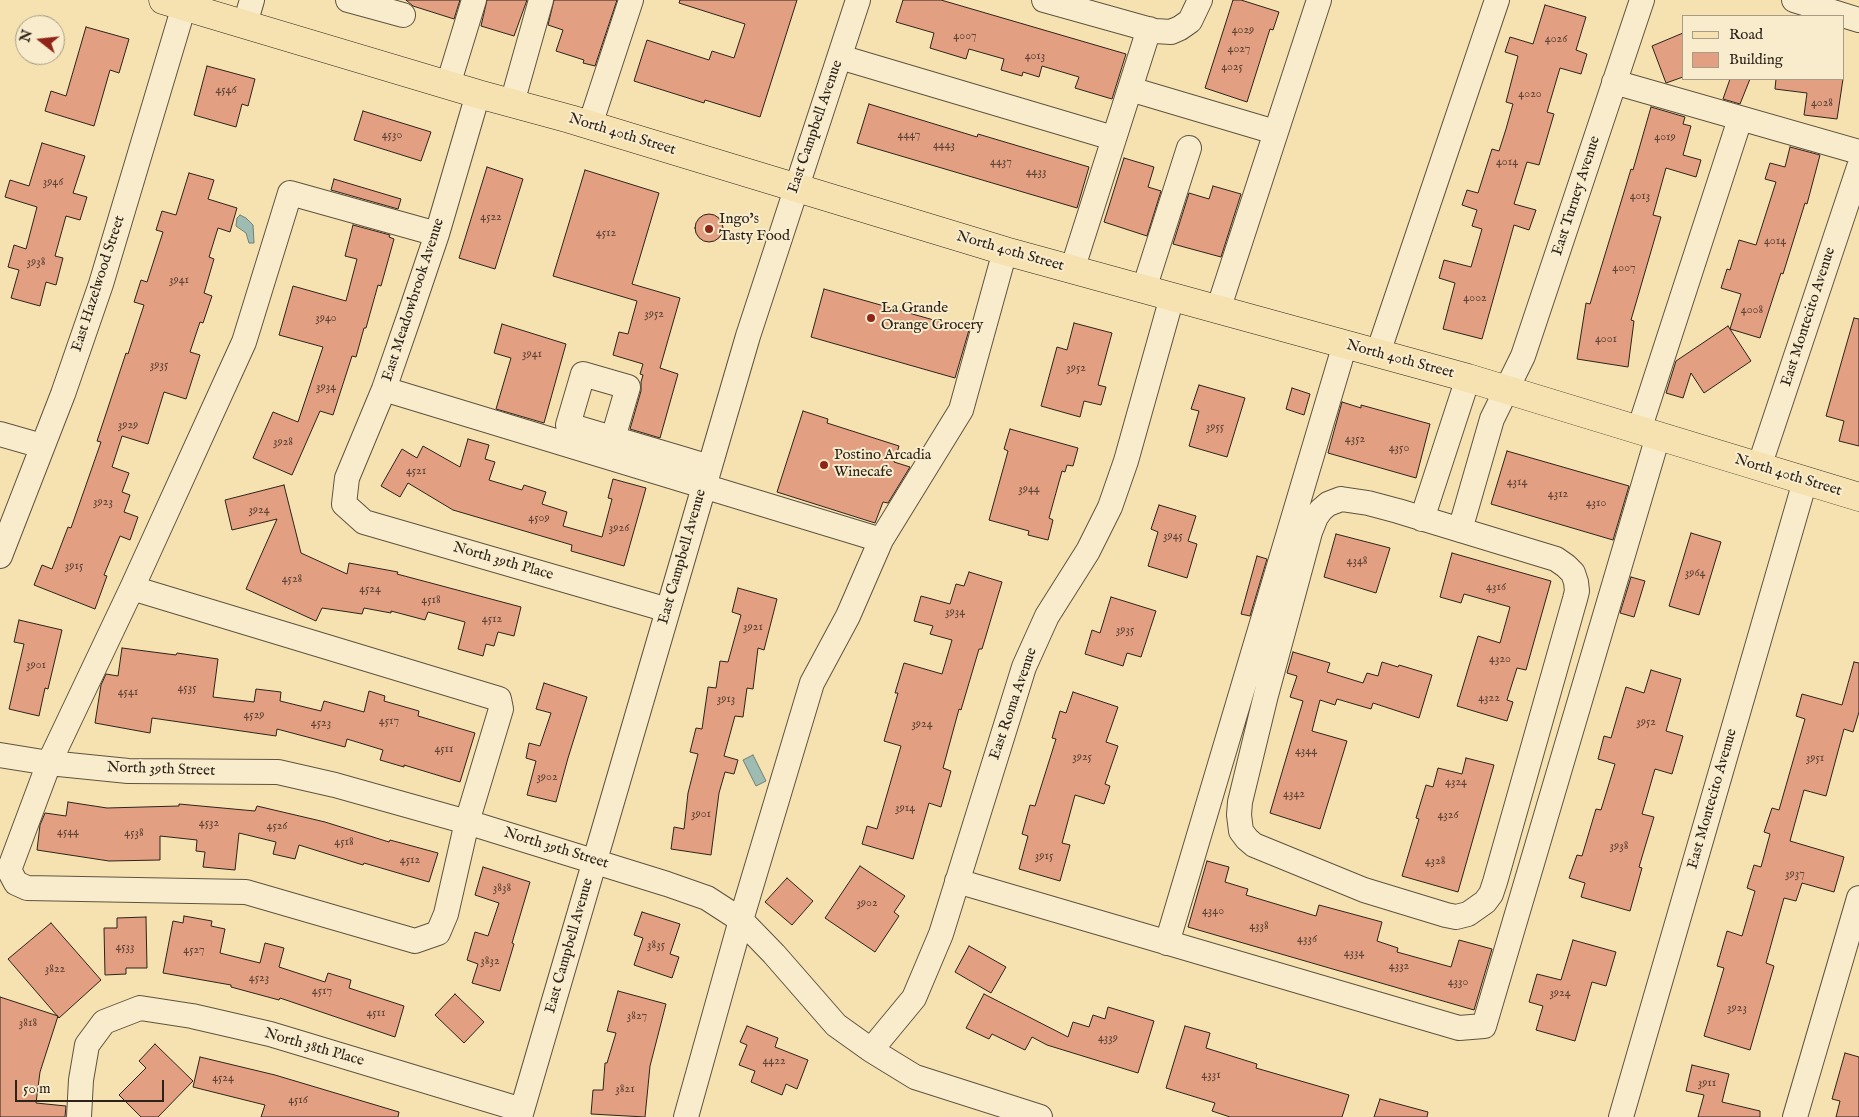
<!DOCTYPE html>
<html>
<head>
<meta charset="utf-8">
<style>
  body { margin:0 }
  #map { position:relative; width:1859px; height:1117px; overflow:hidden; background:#f5e2b0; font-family:"IM FELL English",serif }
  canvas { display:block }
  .legend { position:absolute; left:1682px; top:15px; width:162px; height:65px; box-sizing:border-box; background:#f8eccc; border:1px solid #a79c85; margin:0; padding:6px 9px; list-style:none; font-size:15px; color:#2d231b }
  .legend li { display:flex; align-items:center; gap:10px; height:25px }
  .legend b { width:25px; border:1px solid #a79c85 }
  .north { position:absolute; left:15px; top:15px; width:50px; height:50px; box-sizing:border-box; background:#f8eccc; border:1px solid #a79c85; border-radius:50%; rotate:286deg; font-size:14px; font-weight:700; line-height:20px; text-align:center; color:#2d231b }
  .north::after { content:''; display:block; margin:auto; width:18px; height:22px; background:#8f2418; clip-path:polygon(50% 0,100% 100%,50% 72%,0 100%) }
  .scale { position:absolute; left:15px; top:1080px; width:149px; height:22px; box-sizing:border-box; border:2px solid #2d231b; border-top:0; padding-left:6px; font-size:15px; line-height:18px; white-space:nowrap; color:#2d231b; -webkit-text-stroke:4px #f8eccc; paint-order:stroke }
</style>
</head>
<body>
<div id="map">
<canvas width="1859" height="1117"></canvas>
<ul class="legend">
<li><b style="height:6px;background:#f5e2b0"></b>Road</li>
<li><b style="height:14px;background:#e29f81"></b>Building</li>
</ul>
<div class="north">N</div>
<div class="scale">50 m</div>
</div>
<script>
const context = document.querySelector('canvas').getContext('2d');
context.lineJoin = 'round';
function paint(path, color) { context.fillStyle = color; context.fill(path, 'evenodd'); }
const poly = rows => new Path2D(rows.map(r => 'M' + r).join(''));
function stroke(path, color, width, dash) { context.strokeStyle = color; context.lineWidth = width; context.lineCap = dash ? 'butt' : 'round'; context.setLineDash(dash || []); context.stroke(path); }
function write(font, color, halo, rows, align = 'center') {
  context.font = font + ' "IM FELL English",serif'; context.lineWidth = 4; context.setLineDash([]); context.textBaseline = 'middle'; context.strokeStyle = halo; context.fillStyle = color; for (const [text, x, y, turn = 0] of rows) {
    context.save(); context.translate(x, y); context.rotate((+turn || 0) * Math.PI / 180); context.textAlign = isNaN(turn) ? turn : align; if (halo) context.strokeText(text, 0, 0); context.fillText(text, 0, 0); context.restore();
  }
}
const water = poly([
  [240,215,246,218,253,225,254,243,249,243,246,233,236,226,237,218,240,215],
  [753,755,766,781,756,786,743,760,753,755]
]);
paint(water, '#9ebcb2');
stroke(water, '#717f76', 1);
const building = poly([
  [406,0,460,0,454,19,413,6,406,0],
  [487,0,527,0,514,36,481,26,487,0],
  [554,0,617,0,595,66,583,63,584,60,556,51,563,30,548,25,554,0],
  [680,0,797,0,760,117,705,100,704,103,634,81,647,40,709,60,712,51,734,58,745,24,679,3,680,0],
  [903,0,941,0,1126,54,1112,99,1075,88,1079,77,1042,66,1039,77,1023,72,1022,76,1001,70,1004,59,969,49,966,59,930,48,934,33,896,22,903,0],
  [1233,0,1241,0,1279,12,1273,30,1270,29,1247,102,1205,88,1233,0],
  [1545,5,1586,17,1576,50,1587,54,1581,74,1560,68,1547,112,1554,114,1539,165,1527,162,1514,204,1536,210,1529,230,1514,225,1482,339,1443,329,1455,283,1439,278,1444,260,1471,267,1482,229,1472,226,1477,210,1462,205,1467,190,1478,193,1492,149,1499,151,1506,129,1513,104,1506,102,1518,56,1505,52,1510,37,1533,44,1545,5],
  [86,27,129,39,119,73,110,70,94,126,45,111,51,91,66,96,86,27],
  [1683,33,1683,77,1666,83,1652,46,1683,33],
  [207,66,255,79,248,106,242,104,236,127,194,115,207,66],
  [1730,79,1750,79,1740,104,1723,99,1730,79],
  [1776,79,1843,79,1837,119,1804,115,1807,93,1775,89,1776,79],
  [869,104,977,137,978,134,1089,167,1077,208,857,143,869,104],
  [1651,107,1685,117,1683,124,1691,126,1683,155,1701,160,1696,177,1666,168,1653,215,1661,217,1631,320,1634,321,1628,367,1577,359,1586,303,1590,304,1631,169,1633,170,1651,107],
  [363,111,431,132,421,161,354,140,363,111],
  [42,143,85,156,73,193,87,197,80,220,66,216,55,256,63,258,56,285,46,282,40,306,11,298,19,270,8,267,14,245,26,249,37,207,5,197,10,180,29,186,42,143],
  [1790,147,1820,155,1807,204,1805,203,1783,274,1781,273,1760,338,1730,329,1741,294,1721,288,1727,269,1730,270,1739,240,1756,245,1776,182,1765,179,1770,163,1785,167,1790,147],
  [1124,158,1154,167,1148,187,1161,191,1147,236,1104,222,1124,158],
  [487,167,523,179,495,269,459,258,487,167],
  [585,170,659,193,632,284,680,298,660,368,678,374,660,438,630,429,641,391,641,382,643,375,640,374,643,364,613,355,619,332,628,334,637,301,553,276,585,170],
  [189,173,214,180,208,199,237,208,230,232,218,228,209,257,214,259,204,293,212,296,203,323,200,322,190,352,200,355,186,399,164,392,148,444,122,436,112,467,129,473,122,492,130,495,124,512,138,517,130,540,120,536,104,575,107,576,95,609,34,585,42,565,52,569,68,527,71,528,101,442,97,441,126,353,128,354,144,305,134,302,141,280,147,282,163,232,156,230,162,211,176,215,189,173],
  [334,179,401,199,398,209,331,190,334,179],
  [1213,186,1241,194,1221,257,1173,244,1189,193,1209,199,1213,186],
  '695 228a14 14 0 1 1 28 0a14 14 0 1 1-28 0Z',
  [353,225,390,235,389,237,394,239,381,286,378,285,366,328,364,328,356,357,352,356,333,415,320,411,292,475,253,458,273,412,298,422,323,347,279,335,293,286,346,301,357,259,345,256,353,225],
  [824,289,969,330,955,378,811,337,824,289],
  [1854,318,1859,319,1859,446,1839,441,1844,421,1826,416,1854,318],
  [1074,323,1112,333,1098,385,1106,387,1101,405,1084,401,1080,417,1041,406,1057,347,1067,350,1074,323],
  [502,324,566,344,544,423,496,409,511,358,494,353,502,324],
  [1728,326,1751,361,1704,393,1691,373,1683,398,1666,393,1676,361,1728,326],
  [1199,385,1245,398,1227,457,1189,446,1199,411,1191,409,1199,385],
  [1292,388,1310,394,1304,415,1286,409,1292,388],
  [1342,402,1361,408,1361,405,1430,424,1416,478,1328,453,1342,402],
  [803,411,828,419,827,423,899,446,894,462,910,467,888,503,883,502,875,523,777,492,803,411],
  [1010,429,1078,448,1073,466,1067,465,1065,472,1062,471,1049,518,1053,520,1048,540,1028,535,1029,531,989,520,1008,451,1004,449,1010,429],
  [468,439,489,445,485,459,495,462,489,480,522,490,524,485,546,492,542,504,567,512,563,526,602,537,612,499,608,498,613,479,646,488,624,566,571,551,572,545,453,510,408,483,400,497,381,486,402,449,417,458,423,446,460,467,468,439],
  [1507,451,1629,486,1613,540,1491,504,1507,451],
  [284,485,301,553,347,574,349,563,398,572,397,574,521,607,514,636,498,632,494,646,486,644,483,656,458,649,465,622,428,612,425,620,391,611,391,613,364,608,362,614,322,608,316,621,246,589,277,519,232,530,225,500,284,485],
  [1159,505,1196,516,1188,541,1197,544,1187,578,1148,566,1158,532,1151,529,1159,505],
  [1691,533,1721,542,1699,615,1669,606,1691,533],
  [1336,534,1390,548,1376,593,1324,577,1336,534],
  [1452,553,1551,581,1526,670,1517,668,1507,700,1513,702,1507,721,1457,706,1478,636,1500,643,1510,607,1464,594,1461,603,1440,597,1452,553],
  [1257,556,1267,559,1250,616,1241,614,1257,556],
  [969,572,1002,582,982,649,979,649,961,710,959,709,943,768,951,771,941,807,929,803,913,859,862,844,867,826,877,829,901,746,884,741,898,693,895,693,904,663,942,674,952,640,930,634,933,626,914,621,921,596,950,604,956,584,964,586,969,572],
  [1631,577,1645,581,1634,617,1620,613,1631,577],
  [738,588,777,599,764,650,758,648,753,689,747,688,743,717,735,716,724,756,738,760,734,774,725,772,719,793,711,855,671,849,674,827,684,829,688,793,698,754,690,752,696,728,702,729,708,687,716,688,720,661,728,662,741,615,732,612,738,588],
  [1111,597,1156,611,1141,657,1127,653,1123,666,1085,654,1092,630,1100,633,1111,597],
  [19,620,62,630,48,689,45,688,39,716,9,709,24,644,14,642,19,620],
  [122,648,176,655,177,653,218,659,213,697,254,702,256,689,281,692,280,701,321,711,324,701,364,712,369,691,385,696,384,701,419,711,418,716,475,733,460,782,404,765,404,767,380,760,383,750,347,739,345,747,277,729,276,736,152,718,150,733,95,723,101,685,106,674,118,676,122,648],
  [1293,652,1330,663,1327,672,1363,683,1367,673,1378,676,1382,662,1398,667,1399,665,1432,675,1419,718,1373,703,1371,709,1337,699,1335,705,1320,700,1312,731,1347,741,1320,829,1270,813,1303,701,1290,697,1297,676,1287,673,1293,652],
  [1854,662,1859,663,1859,712,1853,732,1844,729,1826,796,1804,790,1790,841,1844,857,1834,892,1802,883,1796,901,1784,898,1766,963,1774,966,1750,1050,1704,1036,1724,968,1717,966,1727,931,1742,936,1755,891,1747,888,1754,865,1761,867,1770,834,1764,832,1772,808,1779,810,1805,719,1796,716,1802,694,1842,705,1854,662],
  [1651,670,1681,679,1666,731,1683,736,1672,774,1655,769,1642,814,1654,817,1639,867,1642,868,1630,911,1581,897,1585,883,1569,878,1577,855,1582,856,1596,809,1601,810,1615,764,1598,759,1604,736,1611,738,1626,687,1644,693,1651,670],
  [544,683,587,697,568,758,556,802,527,795,536,761,526,758,529,743,540,746,551,713,536,709,544,683],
  [1073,692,1118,707,1106,742,1118,746,1105,784,1110,786,1104,804,1075,795,1062,843,1070,845,1060,881,1019,869,1028,836,1022,834,1030,805,1035,806,1056,739,1052,738,1060,711,1066,713,1073,692],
  [1466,758,1494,765,1458,892,1402,876,1419,819,1416,818,1426,785,1433,787,1438,768,1462,774,1466,758],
  [68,802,107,808,179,806,179,804,255,811,257,806,325,822,389,842,390,840,438,853,429,882,364,863,363,865,299,845,295,859,273,854,276,842,239,833,235,870,203,867,205,852,196,851,197,840,160,836,160,860,109,861,37,850,40,825,45,813,66,816,68,802],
  [1207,861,1229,867,1225,882,1248,889,1246,895,1316,916,1319,905,1382,922,1377,941,1398,948,1397,952,1451,967,1459,940,1492,949,1474,1010,1188,927,1207,861],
  [860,866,905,896,894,912,899,916,875,952,825,918,860,866],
  [483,867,530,882,512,943,514,944,500,991,472,983,478,964,467,960,475,932,488,936,499,903,475,895,483,867],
  [787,878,813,901,792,925,765,902,787,878],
  [642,912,680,924,670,954,679,957,672,978,634,965,643,938,634,935,642,912],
  [184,916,212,921,211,926,225,929,220,953,260,963,265,943,284,948,279,967,325,982,328,973,351,980,349,988,404,1006,395,1037,280,998,279,1000,231,987,231,985,163,973,173,921,183,923,184,916],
  [146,917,147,968,126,968,126,974,105,975,104,928,117,928,117,918,146,917],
  [51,923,101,980,59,1018,8,959,51,923],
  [1573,940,1616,952,1606,986,1592,982,1575,1041,1536,1030,1543,1006,1529,1002,1537,974,1561,980,1573,940],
  [969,946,1006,967,991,993,955,972,969,946],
  [618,991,666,1004,650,1066,645,1117,591,1114,593,1090,603,1090,605,1063,607,1063,616,1033,607,1031,618,991],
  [455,994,484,1022,464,1043,435,1015,455,994],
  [984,994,1068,1037,1073,1022,1089,1027,1093,1015,1105,1019,1108,1007,1154,1021,1138,1073,1047,1045,1032,1037,1025,1050,992,1034,989,1039,966,1028,984,994],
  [0,997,58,1016,40,1072,36,1103,66,1106,65,1117,0,1117,0,997],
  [747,1026,778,1038,775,1047,808,1060,797,1089,786,1084,782,1095,751,1082,755,1071,739,1065,747,1045,740,1042,747,1026],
  [1185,1026,1210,1033,1206,1048,1257,1064,1256,1068,1349,1095,1342,1117,1230,1117,1212,1111,1215,1103,1166,1088,1185,1026],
  [155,1044,193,1081,158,1117,141,1117,119,1095,146,1068,139,1061,155,1044],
  [1845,1053,1859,1057,1859,1117,1836,1117,1840,1101,1832,1099,1845,1053],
  [200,1057,275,1075,399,1112,398,1117,261,1117,265,1105,193,1087,200,1057],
  [1692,1065,1729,1074,1722,1102,1760,1111,1760,1117,1698,1117,1704,1095,1686,1091,1692,1065],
  [1380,1099,1428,1112,1427,1117,1374,1117,1380,1099]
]);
paint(building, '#e29f81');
stroke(building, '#2d231b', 1);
const minor = poly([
  [348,0,403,15],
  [1044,0,1137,26,1155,31,1171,32,1180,28,1190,21,1200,0],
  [1794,0,1859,20],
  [245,24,252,0],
  [840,57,1113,138],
  [1614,82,1859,152],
  [448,85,474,0],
  [1130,89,1275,132],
  [478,94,437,234,410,314,384,389,347,478,344,504,364,522,668,610],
  [512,103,541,0],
  [590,125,631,0],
  [1072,270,1149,29],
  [1144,289,1189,148],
  [1218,310,1319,0],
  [1378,353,1497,0],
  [384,389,881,540],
  [1639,430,1740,119],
  [0,434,42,446],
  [613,438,628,387,583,374,568,425,683,459,709,467],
  [1759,467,1859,167],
  [1341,499,1368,503,1398,511,1556,559,1566,566,1573,573,1576,582,1577,591,1575,599,1495,882,1491,894,1485,902,1468,914,1456,917,1446,915,1364,890,1254,845,1247,839,1241,831,1239,815,1240,802,1266,695,1310,532,1316,517,1321,510,1328,504,1341,499],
  [1422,519,1468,378],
  [1460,530,1492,419,1523,356,1642,0],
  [0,556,63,394,101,284,184,6],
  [132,588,499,699,501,709,467,822,446,914,438,933,415,941,246,892,27,888,16,883,9,870,49,763,132,588,244,342,290,193,437,234],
  [0,755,49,763,128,771,278,772,335,785,467,822,667,884,707,898,741,920,774,954,836,1025,871,1050,915,1077,1040,1117],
  [957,881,1459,1028,1484,1026,1658,436],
  [1167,943,1345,344],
  [871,1050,914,998,941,934,1024,667,1047,616,1088,551,1110,507,1126,461,1172,297],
  [79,1117,81,1080,87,1045,104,1022,140,1008,192,1016,270,1034,522,1110],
  [520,1117,748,336,858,0],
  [686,1117,741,920,812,683,848,616,881,540,961,410,1005,251],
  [1621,1117,1805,481],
  [1795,1117,1859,898]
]);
const major = poly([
  [163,0,478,94,570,119,1005,251,1468,378,1859,497]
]);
stroke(minor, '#5f5340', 26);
stroke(major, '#2d231b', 29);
stroke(minor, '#f8eccc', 24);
stroke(major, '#f5e2b0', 28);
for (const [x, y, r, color] of [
  [709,229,5,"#8f2418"],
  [871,318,5,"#8f2418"],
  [824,465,5,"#8f2418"]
]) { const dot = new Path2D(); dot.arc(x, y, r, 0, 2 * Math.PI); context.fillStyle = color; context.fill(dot); stroke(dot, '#f8eccc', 2); }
write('12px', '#5a4234', null, [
  ["4029",1243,31],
  ["4007",965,37],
  ["4026",1556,40],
  ["4027",1239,50],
  ["4013",1035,57],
  ["4025",1232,68],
  ["4546",226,91],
  ["4020",1530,95],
  ["4028",1822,104],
  ["4530",392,136],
  ["4447",909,136],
  ["4019",1665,138],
  ["4443",944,146],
  ["4437",1001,163],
  ["4014",1507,163],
  ["4433",1036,173],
  ["3946",53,183],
  ["4013",1640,197],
  ["4522",491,218],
  ["4512",606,234],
  ["4014",1775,242],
  ["3938",36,263],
  ["4007",1624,269],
  ["3941",179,281],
  ["4002",1475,299],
  ["4008",1752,311],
  ["3952",654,315],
  ["3940",326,319],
  ["4001",1606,340],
  ["3941",532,355],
  ["3935",159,366],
  ["3952",1076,369],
  ["3934",326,388],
  ["3929",128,426],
  ["3955",1215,428],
  ["4352",1355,440],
  ["3928",283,443],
  ["4350",1399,449],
  ["4521",416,472],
  ["4314",1517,483],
  ["3944",1029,490],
  ["4312",1558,495],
  ["3923",103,503],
  ["4310",1596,504],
  ["3924",259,511],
  ["4509",539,519],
  ["3926",619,529],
  ["3945",1173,537],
  ["4348",1357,562],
  ["3915",74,567],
  ["3964",1695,574],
  ["4528",292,580],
  ["4316",1496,588],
  ["4524",370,590],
  ["4518",431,601],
  ["3934",955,613],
  ["4512",492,620],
  ["3921",753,628],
  ["3935",1125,631],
  ["4320",1500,660],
  ["3901",36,666],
  ["4535",187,689],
  ["4541",128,693],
  ["4322",1489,699],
  ["3913",726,700],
  ["4529",254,716],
  ["4517",389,722],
  ["3952",1646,723],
  ["4523",321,724],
  ["3924",922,725],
  ["4511",444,750],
  ["4344",1306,752],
  ["3925",1082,758],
  ["3951",1815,759],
  ["3902",547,778],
  ["4324",1456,783],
  ["4342",1294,795],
  ["3914",905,809],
  ["3901",701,815],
  ["4326",1448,816],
  ["4532",209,824],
  ["4526",277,827],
  ["4544",68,833],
  ["4538",134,834],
  ["4518",344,843],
  ["3938",1619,847],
  ["3915",1044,857],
  ["4512",410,861],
  ["4328",1435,862],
  ["3937",1795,875],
  ["3838",502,889],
  ["3902",867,904],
  ["4340",1213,912],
  ["4338",1259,927],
  ["4336",1307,940],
  ["3835",656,946],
  ["4533",125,948],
  ["4527",194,951],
  ["4334",1354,954],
  ["3832",490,962],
  ["4332",1399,967],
  ["3822",55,970],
  ["4523",259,979],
  ["4330",1458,983],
  ["4517",322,992],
  ["3924",1560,994],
  ["3923",1737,1009],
  ["4511",376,1014],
  ["3827",637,1017],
  ["3818",28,1024],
  ["4339",1108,1039],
  ["4422",774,1062],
  ["4331",1211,1076],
  ["4524",223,1079],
  ["3911",1707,1084],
  ["3821",625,1090],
  ["4516",298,1101]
]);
write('15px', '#2d231b', '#f8eccc', [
  ["East Campbell Avenue",816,127,-71],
  ["North 40th Street",622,135,17],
  ["East Turney Avenue",1577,196,-72],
  ["North 40th Street",1010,252,16],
  ["East Hazelwood Street",99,284,-72],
  ["East Meadowbrook Avenue",414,300,-72],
  ["East Montecito Avenue",1809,317,-72],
  ["North 40th Street",1400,360,15],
  ["North 40th Street",1788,476,17],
  ["East Campbell Avenue",683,557,-74],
  ["North 39th Place",503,562,16],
  ["East Roma Avenue",1014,704,-71],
  ["North 39th Street",161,770,2],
  ["East Montecito Avenue",1713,799,-74],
  ["North 39th Street",556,849,17],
  ["East Campbell Avenue",570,946,-74],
  ["North 38th Place",314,1048,16]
]);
write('15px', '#2d231b', '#f8eccc', [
  ["Ingo's",719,220],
  ["Tasty Food",719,237],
  ["La Grande",881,309],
  ["Orange Grocery",881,326],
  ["Postino Arcadia",834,456],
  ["Winecafe",834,473]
], 'left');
</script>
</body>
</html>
